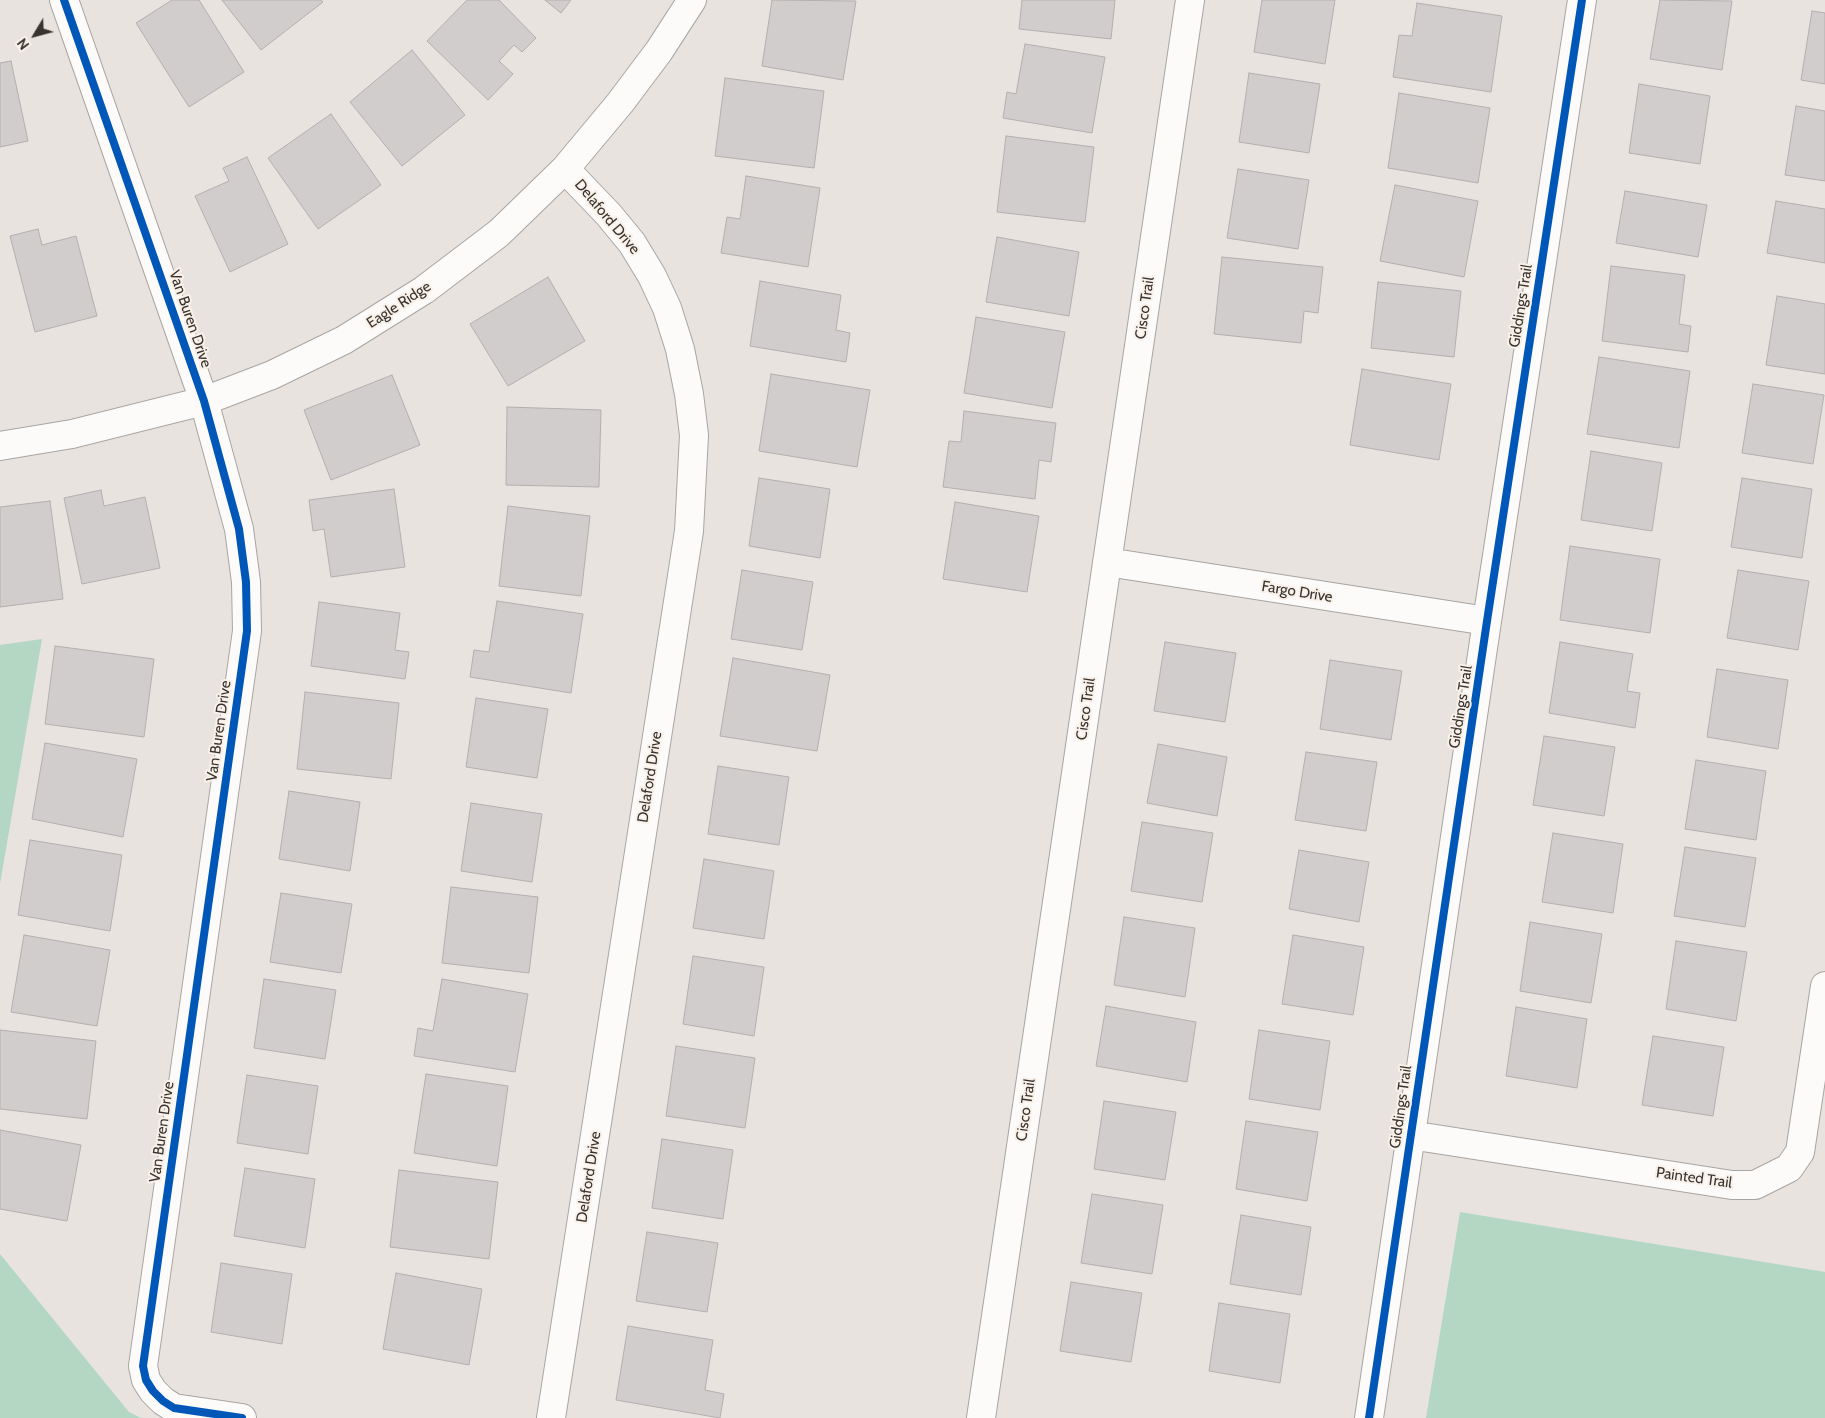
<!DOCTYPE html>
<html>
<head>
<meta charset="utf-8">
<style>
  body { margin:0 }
  #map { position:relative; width:1825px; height:1418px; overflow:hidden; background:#e8e3df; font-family:Cabin,sans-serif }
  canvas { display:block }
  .north { position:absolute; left:10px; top:10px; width:50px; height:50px; -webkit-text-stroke:4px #f9f0e8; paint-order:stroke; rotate:233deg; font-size:14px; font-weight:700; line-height:20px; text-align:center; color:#373330 }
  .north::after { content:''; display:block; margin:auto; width:18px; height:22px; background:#373330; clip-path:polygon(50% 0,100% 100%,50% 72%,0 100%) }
</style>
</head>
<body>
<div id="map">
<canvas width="1825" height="1418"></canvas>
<div class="north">N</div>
</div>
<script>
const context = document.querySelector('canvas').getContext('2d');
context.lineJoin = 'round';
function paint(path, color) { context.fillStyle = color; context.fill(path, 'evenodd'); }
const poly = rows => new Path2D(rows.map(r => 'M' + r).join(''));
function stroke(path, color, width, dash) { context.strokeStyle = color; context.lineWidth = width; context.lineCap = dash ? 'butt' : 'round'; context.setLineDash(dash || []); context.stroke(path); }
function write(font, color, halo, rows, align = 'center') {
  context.font = font + ' Cabin,sans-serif'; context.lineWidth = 4; context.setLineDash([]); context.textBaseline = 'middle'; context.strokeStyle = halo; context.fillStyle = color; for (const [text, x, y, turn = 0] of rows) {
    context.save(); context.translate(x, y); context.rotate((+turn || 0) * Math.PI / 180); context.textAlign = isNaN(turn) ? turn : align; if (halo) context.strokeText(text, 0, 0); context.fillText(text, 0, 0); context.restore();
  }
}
paint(poly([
  [42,639,0,884,0,645],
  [1460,1212,1825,1272,1825,1418,1426,1418],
  [0,1254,129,1412,141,1418,0,1418]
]), '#b3d7c3');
const building = poly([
  [172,0,199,0,244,72,189,107,136,23,172,0],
  [222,0,321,0,323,2,261,50,222,0],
  [467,0,499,0,536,38,522,52,514,45,499,61,513,74,488,100,427,41,467,0],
  [545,0,571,0,561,13,545,0],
  [772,0,856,1,843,80,762,66,772,0],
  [1022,0,1115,0,1111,39,1019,29,1022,0],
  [1262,0,1335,0,1325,64,1254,52,1262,0],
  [1660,0,1732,1,1722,70,1650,59,1660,0],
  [1417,3,1502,16,1491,92,1393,77,1399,35,1412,36,1417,3],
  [1812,11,1825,13,1825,84,1801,80,1812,11],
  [1025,44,1105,57,1092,133,1003,118,1007,92,1016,94,1025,44],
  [412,50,465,115,402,166,350,102,412,50],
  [11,61,28,141,0,147,0,63,11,61],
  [1249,73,1320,84,1309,153,1239,142,1249,73],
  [725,78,824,91,814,168,715,156,725,78],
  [1639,84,1710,96,1700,164,1629,153,1639,84],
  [1399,93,1490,108,1478,183,1388,168,1399,93],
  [1796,106,1825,111,1825,181,1785,175,1796,106],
  [331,114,381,185,318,229,268,158,331,114],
  [1006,136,1094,147,1085,222,997,212,1006,136],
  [247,157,288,244,230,272,195,196,229,181,223,168,247,157],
  [1238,169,1309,180,1298,249,1227,238,1238,169],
  [746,176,820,188,808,267,721,253,727,217,740,219,746,176],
  [1395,185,1478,201,1464,277,1380,261,1395,185],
  [1625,191,1707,205,1698,257,1616,243,1625,191],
  [1776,201,1825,209,1825,263,1767,253,1776,201],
  [38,229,42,245,76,236,97,316,35,332,10,236,38,229],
  [997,237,1079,252,1069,316,986,302,997,237],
  [1222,257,1323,267,1318,313,1304,311,1301,343,1214,334,1222,257],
  [1611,266,1685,275,1679,324,1691,326,1688,352,1602,341,1611,266],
  [548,277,585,341,508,386,470,324,548,277],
  [760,281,841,295,836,330,850,333,846,362,750,346,760,281],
  [1378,282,1461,291,1454,357,1371,348,1378,282],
  [1777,296,1825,304,1825,374,1766,365,1777,296],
  [976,317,1065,332,1052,408,964,393,976,317],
  [1599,357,1690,371,1679,448,1587,434,1599,357],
  [1362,369,1451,384,1439,460,1350,445,1362,369],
  [771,374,870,390,857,467,759,451,771,374],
  [392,375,420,445,331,480,304,410,392,375],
  [1753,384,1824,395,1813,464,1742,453,1753,384],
  [507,407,601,410,599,487,506,485,507,407],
  [964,411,1056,423,1051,462,1039,460,1035,499,943,487,949,441,961,442,964,411],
  [1591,451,1662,463,1652,531,1581,520,1591,451],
  [759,478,830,489,820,558,749,546,759,478],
  [1742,478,1812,489,1802,558,1731,547,1742,478],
  [394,489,405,567,331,577,324,529,313,531,309,500,394,489],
  [101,490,104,506,145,497,160,568,82,584,64,498,101,490],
  [50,501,63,599,0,607,0,507,50,501],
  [955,502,1039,516,1027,592,943,579,955,502],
  [508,506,590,516,581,596,499,586,508,506],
  [1570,546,1660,559,1650,633,1560,620,1570,546],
  [742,570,813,582,802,650,731,639,742,570],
  [1738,570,1809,581,1798,650,1727,638,1738,570],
  [497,601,583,614,571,693,470,677,474,650,489,652,497,601],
  [319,602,400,613,395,650,409,652,405,679,311,666,319,602],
  [1165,642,1236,653,1225,722,1154,711,1165,642],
  [1560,642,1633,654,1627,691,1640,693,1635,728,1549,713,1560,642],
  [55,646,154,659,144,737,45,724,55,646],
  [733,658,830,675,817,751,720,736,733,658],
  [1330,660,1402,671,1391,740,1320,729,1330,660],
  [1717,669,1788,680,1778,749,1707,737,1717,669],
  [305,692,399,703,391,779,297,769,305,692],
  [476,698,548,709,537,778,466,767,476,698],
  [1544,736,1615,747,1604,816,1533,805,1544,736],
  [45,743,137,759,123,837,32,819,45,743],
  [1158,744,1227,757,1217,816,1147,803,1158,744],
  [1306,752,1377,762,1366,831,1295,820,1306,752],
  [1696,760,1766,771,1756,840,1685,829,1696,760],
  [718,766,789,777,779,845,708,834,718,766],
  [289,791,360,802,350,871,279,859,289,791],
  [471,803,542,814,532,882,461,871,471,803],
  [1142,822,1213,833,1202,902,1131,891,1142,822],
  [1553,833,1623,844,1613,913,1542,902,1553,833],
  [30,840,122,855,110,931,18,915,30,840],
  [1685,847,1756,858,1745,927,1674,916,1685,847],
  [1299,850,1369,862,1359,922,1289,909,1299,850],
  [704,859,774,871,764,939,693,928,704,859],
  [451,887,538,897,529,973,442,963,451,887],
  [281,893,352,904,341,973,270,962,281,893],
  [1124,917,1195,928,1185,997,1114,985,1124,917],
  [1530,922,1602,934,1591,1003,1520,991,1530,922],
  [24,935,110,950,97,1026,11,1012,24,935],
  [1293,935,1364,947,1353,1015,1282,1004,1293,935],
  [1676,941,1747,952,1736,1021,1666,1009,1676,941],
  [693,956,764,967,754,1036,683,1024,693,956],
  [264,979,336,990,325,1059,254,1048,264,979],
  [442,979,528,994,515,1072,414,1056,418,1028,433,1031,442,979],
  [1106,1006,1196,1022,1187,1082,1096,1066,1106,1006],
  [1516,1007,1587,1019,1577,1088,1506,1076,1516,1007],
  [0,1030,96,1041,87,1119,0,1109,0,1030],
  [1259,1030,1330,1041,1320,1110,1249,1099,1259,1030],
  [1653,1036,1724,1047,1713,1116,1642,1105,1653,1036],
  [676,1046,755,1058,745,1128,666,1116,676,1046],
  [426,1074,508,1086,497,1166,414,1153,426,1074],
  [247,1075,318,1086,308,1154,237,1143,247,1075],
  [1104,1101,1176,1112,1165,1180,1094,1169,1104,1101],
  [1246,1121,1318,1132,1307,1201,1236,1189,1246,1121],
  [0,1130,81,1145,67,1221,0,1209,0,1130],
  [662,1139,733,1150,723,1219,652,1208,662,1139],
  [245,1168,315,1179,305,1248,234,1236,245,1168],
  [399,1170,498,1182,489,1259,390,1247,399,1170],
  [1092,1194,1163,1205,1152,1274,1081,1263,1092,1194],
  [1241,1215,1311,1227,1301,1295,1230,1284,1241,1215],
  [647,1232,718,1243,707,1312,636,1301,647,1232],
  [221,1263,292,1274,282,1344,211,1332,221,1263],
  [396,1273,482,1289,469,1365,383,1349,396,1273],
  [1071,1282,1142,1293,1131,1362,1060,1351,1071,1282],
  [1219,1303,1290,1314,1280,1383,1209,1371,1219,1303],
  [628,1326,713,1340,705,1390,724,1394,720,1418,616,1400,628,1326]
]);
paint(building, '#d0cdcc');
stroke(building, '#b3afaf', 1);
const minor = poly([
  [64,0,204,401,239,529,246,582,247,631,143,1366,146,1380,153,1391,163,1401,174,1408,242,1418],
  [0,446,72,434,204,401,272,375,344,340,424,290,499,233,565,169,620,103,659,51,692,0],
  [1107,562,1487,621],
  [1410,1135,1732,1185,1755,1185,1789,1168,1800,1152,1825,986],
  [551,1418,689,531,694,435,689,394,680,349,667,308,652,276,632,243,609,215,565,169],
  [981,1418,1190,0],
  [1369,1418,1487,621,1582,0]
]);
stroke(minor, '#a9a5a2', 30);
stroke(minor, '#fcfbfa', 28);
stroke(poly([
  [64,0,204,401,239,529,246,582,247,631,143,1366,146,1380,153,1391,163,1401,174,1408,242,1418],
  [1369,1418,1487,621,1582,0]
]), '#0057b8', 8);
write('15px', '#373330', '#f9f0e8', [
  ["Delaford Drive",607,217,50],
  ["Eagle Ridge",399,305,-33],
  ["Giddings Trail",1521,306,-81],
  ["Cisco Trail",1145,308,-82],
  ["Van Buren Drive",190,319,71],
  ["Fargo Drive",1297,592,9],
  ["Giddings Trail",1461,707,-81],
  ["Cisco Trail",1086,709,-82],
  ["Van Buren Drive",219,731,-82],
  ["Delaford Drive",650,777,-81],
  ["Giddings Trail",1401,1107,-82],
  ["Cisco Trail",1026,1110,-82],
  ["Van Buren Drive",162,1132,-82],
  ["Delaford Drive",589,1177,-81],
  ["Painted Trail",1694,1178,8]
]);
</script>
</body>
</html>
